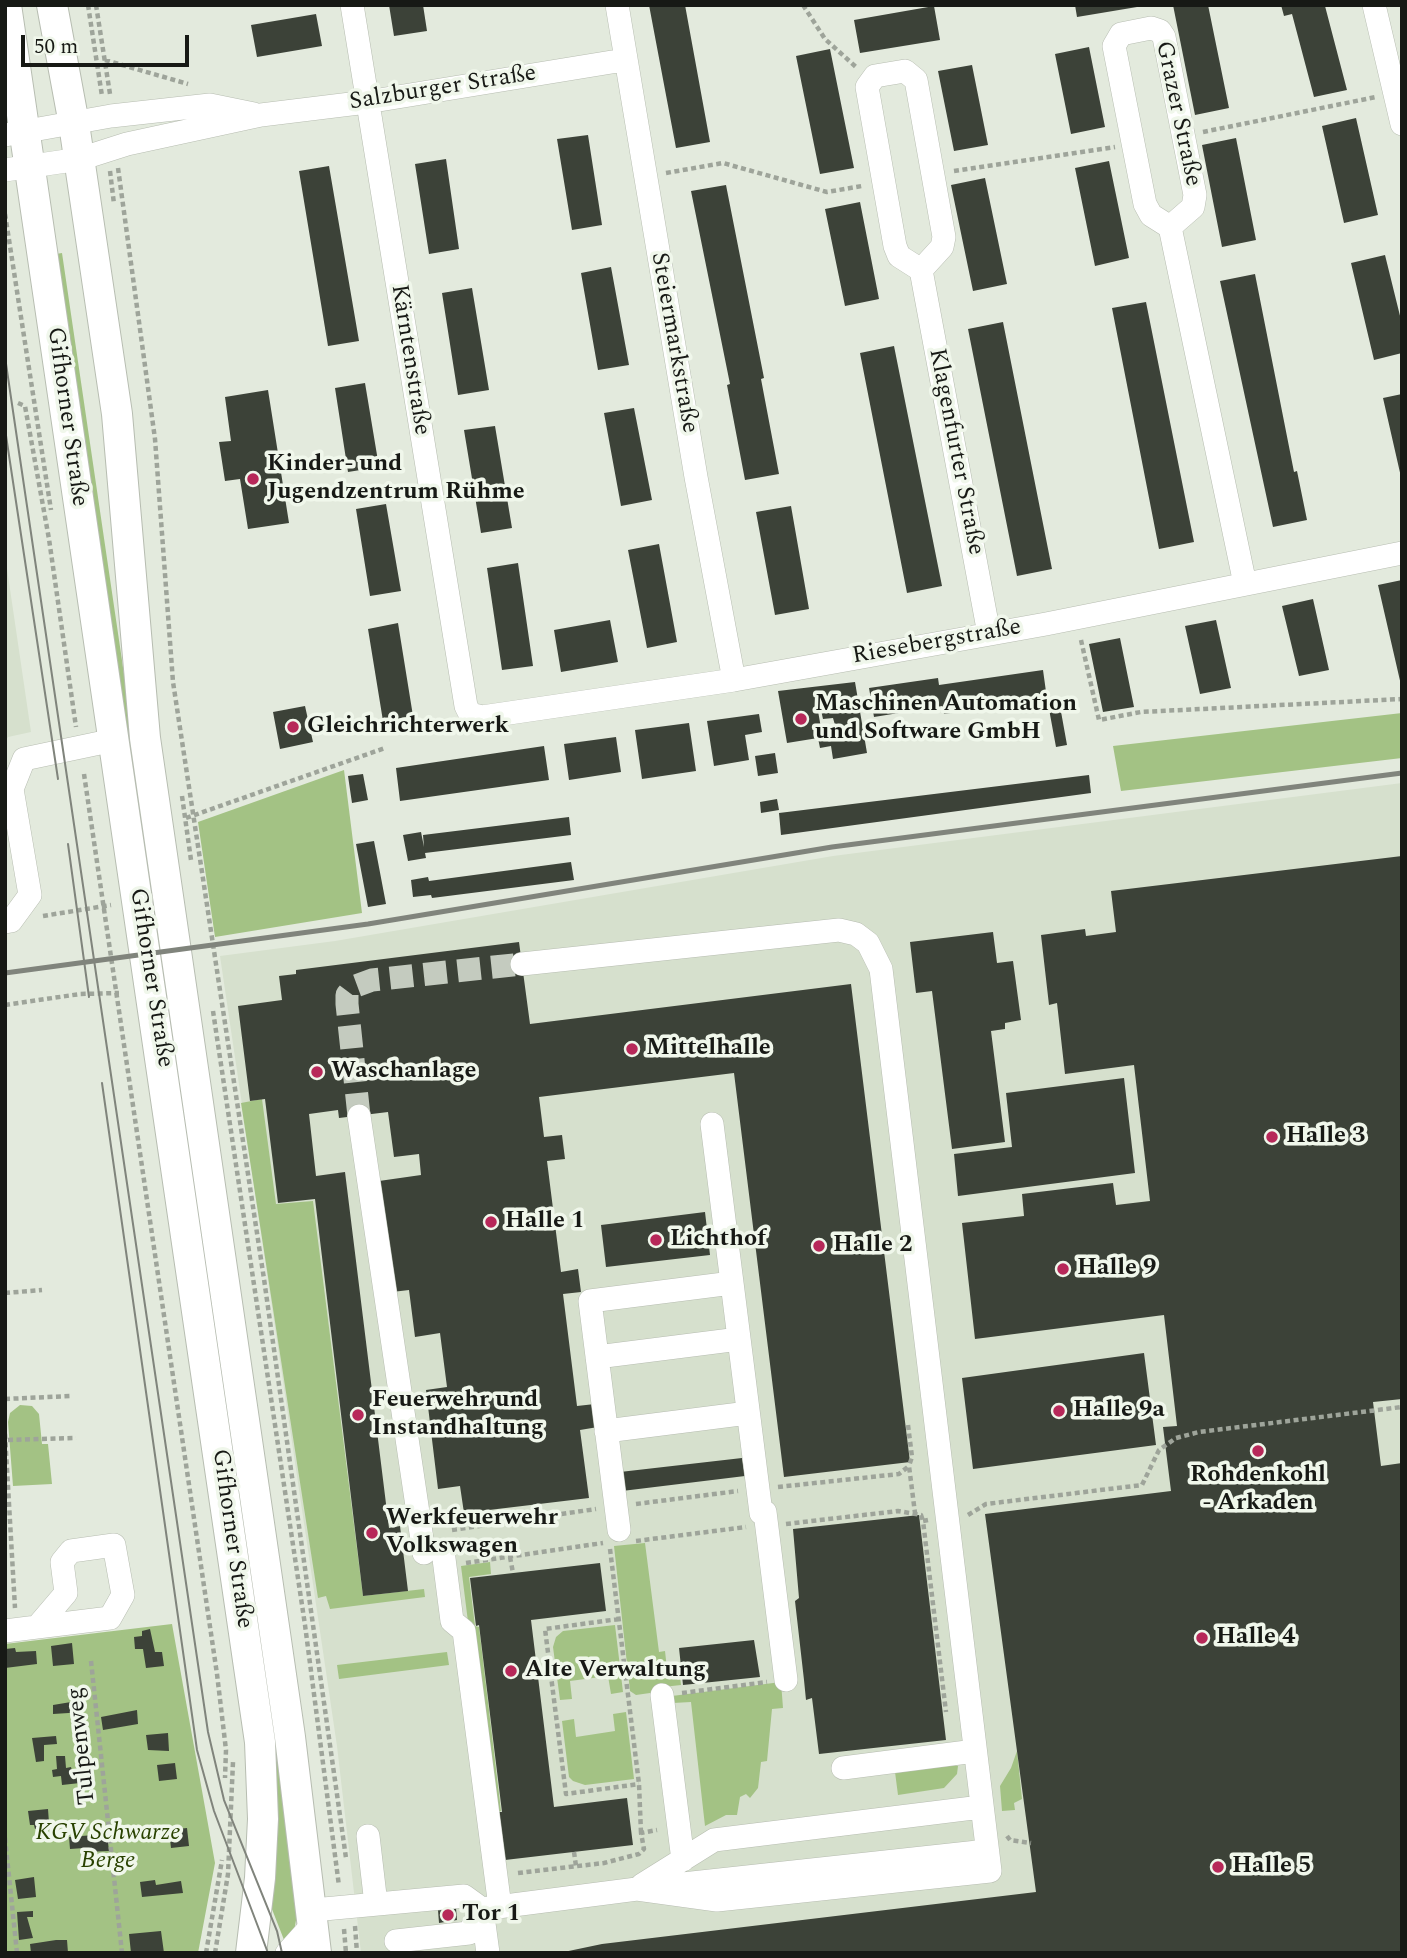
<!DOCTYPE html>
<html>
<head>
<meta charset="utf-8">
<style>
  body { margin:0 }
  #map { position:relative; width:1407px; height:1958px; overflow:hidden; background:#e3eadd; font-family:Spectral,serif }
  canvas { display:block }
  .frame { position:absolute; inset:0; border:7px solid #171915; pointer-events:none }
  .scale { position:absolute; left:21px; top:35px; width:168px; height:32px; box-sizing:border-box; border:4px solid #171915; border-top:0; padding-left:9px; font-size:21px; line-height:24px; white-space:nowrap; color:#171915; -webkit-text-stroke:5px #f0f7eb; paint-order:stroke }
</style>
</head>
<body>
<div id="map">
<canvas width="1407" height="1958"></canvas>
<div class="frame"></div>
<div class="scale">50 m</div>
</div>
<script>
const context = document.querySelector('canvas').getContext('2d');
context.lineJoin = 'round';
function paint(path, color) { context.fillStyle = color; context.fill(path, 'evenodd'); }
const poly = rows => new Path2D(rows.map(r => 'M' + r).join(''));
function stroke(path, color, width, dash) { context.strokeStyle = color; context.lineWidth = width; context.lineCap = dash ? 'butt' : 'round'; context.setLineDash(dash || []); context.stroke(path); }
function write(font, color, halo, rows, align = 'center') {
  context.font = font + ' Spectral,serif'; context.lineWidth = 7; context.setLineDash([]); context.textBaseline = 'middle'; context.strokeStyle = halo; context.fillStyle = color; for (const [text, x, y, turn = 0] of rows) {
    context.save(); context.translate(x, y); context.rotate((+turn || 0) * Math.PI / 180); context.textAlign = isNaN(turn) ? turn : align; if (halo) context.strokeText(text, 0, 0); context.fillText(text, 0, 0); context.restore();
  }
}
paint(poly([
  [5,555,31,732,8,737,5,742],
  [1402,783,1402,1953,361,1953,337,1746,220,956,335,941,833,856]
]), '#d6e0cd');
paint(poly([
  [62,253,138,769,162,946,157,945,56,254],
  [1402,713,1402,758,1121,791,1113,746],
  [344,770,362,913,215,937,198,822],
  [163,959,232,1405,298,1909,293,1937,286,1945,268,1899,277,1839,276,1798,253,1592],
  [262,1099,276,1204,313,1201,363,1596,424,1589,425,1597,330,1609,326,1596,318,1598,241,1103],
  [20,1405,32,1406,39,1414,42,1444,48,1444,52,1484,13,1486,8,1422,10,1413],
  [645,1543,659,1652,665,1651,667,1669,679,1668,681,1685,663,1687,664,1691,636,1695,630,1691,614,1546],
  [490,1562,491,1574,469,1577,475,1626,479,1627,501,1811,492,1813,461,1566],
  [172,1624,215,1863,198,1953,5,1953,5,1644],
  [615,1625,623,1692,611,1694,608,1676,570,1681,572,1699,560,1700,553,1647,556,1637,563,1631],
  [447,1652,449,1665,339,1679,337,1665],
  [781,1682,783,1708,772,1709,767,1761,761,1762,758,1788,750,1798,746,1794,740,1797,737,1815,726,1815,705,1826,691,1702,673,1703,672,1696],
  [626,1712,634,1779,585,1785,573,1781,569,1777,562,1721,574,1719,576,1737,615,1731,613,1714],
  [1017,1751,1022,1799,1014,1803,1015,1810,1002,1811,1000,1786,1011,1768],
  [953,1764,958,1766,957,1774,944,1788,898,1795,895,1772]
]), '#a3c284');
paint(poly([
  [389,5,423,5,427,31,394,36],
  [649,5,685,5,710,142,676,148],
  [1075,5,1137,5,1137,7,1077,17],
  [1173,5,1208,5,1229,108,1195,115],
  [1281,5,1325,6,1347,90,1314,97,1292,14,1284,16],
  [934,6,940,40,860,53,854,20],
  [316,14,322,46,257,57,251,25],
  [1089,47,1105,127,1071,134,1055,54],
  [830,49,854,168,820,174,796,56],
  [972,65,988,145,954,151,938,71],
  [1356,118,1378,215,1344,223,1322,126],
  [588,135,602,225,572,230,557,139],
  [1236,138,1256,240,1222,247,1202,145],
  [446,159,459,249,429,254,415,164],
  [1109,161,1129,258,1095,266,1075,168],
  [329,166,359,341,328,346,299,171],
  [985,178,1007,284,973,291,951,185],
  [726,185,764,378,761,379,779,474,745,480,727,385,730,384,691,191],
  [860,202,879,299,845,306,825,209],
  [1385,255,1402,324,1402,353,1374,360,1351,263],
  [611,267,629,365,598,370,581,273],
  [1255,274,1294,472,1297,471,1307,520,1273,527,1220,281],
  [472,288,489,390,458,395,442,293],
  [1146,302,1194,542,1159,549,1112,308],
  [1003,322,1052,569,1017,576,968,329],
  [894,346,942,586,907,593,860,353],
  [365,383,379,467,348,472,335,388],
  [268,390,289,523,248,529,240,479,225,481,219,442,231,441,225,397],
  [1402,394,1402,477,1401,477,1383,398],
  [634,408,652,500,621,506,604,413],
  [495,426,512,528,481,533,464,430],
  [386,504,401,591,370,596,356,509],
  [791,506,809,609,775,615,756,512],
  [659,544,677,642,647,648,628,550],
  [518,563,533,666,502,670,487,568],
  [1402,580,1402,685,1401,685,1378,585],
  [1313,599,1329,670,1299,676,1282,606],
  [610,620,618,662,561,672,554,630],
  [1216,620,1231,688,1200,694,1185,626],
  [398,623,413,716,383,721,368,629],
  [1120,638,1134,707,1103,712,1089,644],
  [1043,670,1047,699,944,714,942,706,874,717,869,688,938,678,939,685],
  [855,682,867,753,833,759,831,746,820,748,818,738,787,743,778,691],
  [821,710,823,719,833,718,837,732,829,733,828,727,821,728,818,711],
  [305,706,313,742,280,749,273,712],
  [1060,706,1067,745,1056,747,1049,709],
  [759,714,762,732,745,735,749,760,714,766,707,721],
  [689,723,696,771,642,779,635,730],
  [616,737,621,772,569,780,564,744],
  [544,746,549,780,400,801,396,768],
  [775,753,778,773,758,776,755,756],
  [363,774,368,800,352,803,348,776],
  [1089,775,1091,793,781,835,779,813],
  [777,799,779,810,761,813,760,802],
  [569,817,571,835,425,853,426,858,408,861,403,835,421,832,424,847,423,835],
  [374,841,386,904,368,907,356,844],
  [1402,856,1402,1399,1373,1402,1381,1466,1402,1463,1402,1953,559,1953,602,1944,1036,1892,985,1514,1171,1491,1163,1427,1177,1426,1164,1315,975,1339,962,1223,1024,1216,1022,1194,1113,1183,1116,1205,1150,1201,1134,1065,1065,1074,1057,1003,1049,1005,1041,935,1085,929,1086,936,1116,932,1111,891],
  [571,862,574,880,432,898,431,895,413,897,411,880,428,877,429,881],
  [993,932,997,963,1013,961,1021,1020,1005,1023,1005,1029,991,1031,1005,1142,952,1149,932,991,916,993,910,942],
  [519,942,530,1024,851,984,910,1462,784,1477,734,1073,539,1097,544,1137,562,1135,565,1159,547,1161,561,1272,578,1269,581,1292,563,1294,577,1406,595,1404,598,1427,580,1430,589,1498,464,1513,460,1486,438,1489,426,1390,447,1387,440,1333,415,1337,409,1290,392,1292,379,1181,421,1175,419,1154,394,1157,388,1112,339,1118,338,1110,309,1114,316,1176,345,1172,389,1528,400,1526,408,1591,363,1596,315,1199,278,1203,265,1099,250,1101,238,1006,282,1000,279,976,296,974,296,970],
  [1124,1078,1135,1173,958,1196,954,1154,1012,1147,1006,1093],
  [705,1212,710,1255,606,1267,601,1225],
  [1144,1353,1156,1445,973,1469,962,1378],
  [742,1458,745,1476,622,1491,620,1472],
  [919,1515,946,1740,819,1754,812,1698,806,1700,804,1680,795,1601,799,1598,793,1529],
  [600,1563,606,1611,531,1620,554,1807,627,1798,633,1845,505,1860,499,1812,502,1812,479,1625,476,1626,470,1578],
  [150,1629,155,1652,162,1652,164,1666,146,1668,143,1649,135,1649,134,1637,142,1636,142,1631],
  [754,1640,760,1677,683,1685,679,1648],
  [72,1643,74,1664,53,1666,51,1646],
  [15,1648,16,1652,36,1651,37,1664,5,1668,5,1649],
  [83,1700,84,1712,53,1714,53,1705],
  [137,1710,138,1724,103,1730,101,1717],
  [168,1733,169,1751,148,1750,146,1735],
  [56,1736,57,1744,44,1745,44,1761,36,1762,32,1738],
  [56,1756,65,1756,66,1768,71,1767,72,1771,88,1769,89,1782,62,1785,61,1776,53,1777,52,1770,57,1769],
  [175,1763,177,1779,159,1781,157,1765],
  [48,1809,49,1823,44,1823,44,1828,35,1829,34,1825,30,1825,28,1811],
  [187,1828,189,1846,171,1848,169,1830],
  [107,1834,109,1851,85,1852,84,1848,70,1849,69,1837],
  [34,1877,36,1897,18,1899,15,1880],
  [155,1880,156,1885,181,1881,183,1893,142,1897,140,1882],
  [456,1908,457,1920,439,1923,438,1910],
  [33,1911,33,1917,27,1917,33,1938,19,1940,17,1912],
  [161,1931,164,1953,131,1953,129,1934],
  [56,1940,67,1940,68,1953,31,1953,30,1944]
]), '#3c4238');
stroke(poly([
  [359,1116,347,1004,347,995,353,987,372,980,522,964]
]), '#c4cbbf', 23, [23, 11]);
const minor = poly([
  [352,5,466,706,470,714,482,717,734,680,1046,624,1402,553],
  [617,5,696,477,734,680],
  [1374,5,1402,124],
  [5,135,111,116,210,105,254,114],
  [5,170,80,159,127,144,261,115,367,102,624,60],
  [1170,227,1151,215,1145,204,1114,46,1121,34,1151,28,1160,31,1164,37,1195,195,1193,207,1170,227,1245,584],
  [921,270,899,256,895,246,867,87,875,76,905,71,916,80,944,237,942,247,921,270,989,634],
  [5,922,11,921,30,895,12,789,24,759,114,740],
  [522,964,839,930,856,934,868,943,881,969,990,1871,717,1900,637,1889],
  [359,1116,424,1553],
  [712,1124,761,1513],
  [597,1357,739,1339],
  [606,1431,748,1413],
  [765,1512,786,1680],
  [619,1530,590,1301,732,1283],
  [443,1551,452,1621,464,1631,500,1907],
  [5,1631,37,1627,110,1618,123,1595,114,1545,71,1551,62,1562,66,1593,37,1627],
  [662,1695,683,1860],
  [843,1768,975,1751],
  [368,1836,376,1904],
  [642,1885,714,1840,981,1807],
  [482,1909,488,1953],
  [313,1910,464,1896,482,1909,637,1889,987,1851],
  [396,1941,469,1933,482,1909],
  [287,1953,314,1923]
]);
const major = poly([
  [6,5,260,1742,263,1819,260,1878,251,1953],
  [52,5,74,124,117,414,145,738,290,1737,316,1953]
]);
stroke(minor, '#b7bdb1', 24);
stroke(major, '#b7bdb1', 32);
stroke(poly([
  [88,5,102,96],
  [96,5,110,94],
  [803,5,825,39,856,67],
  [105,60,188,84],
  [1203,132,1376,97],
  [118,168,155,439,173,682,264,1279,346,1858],
  [110,171,114,204],
  [954,171,1115,147],
  [666,173,723,163,827,192,862,186],
  [5,214,51,510],
  [18,403,25,406,49,539,76,727],
  [1081,640,1099,720,1141,712,1402,699],
  [84,774,217,1674,226,1750,225,1778],
  [182,796,191,860],
  [186,818,385,748],
  [43,916,111,905],
  [5,1005,80,994,119,993],
  [213,1011,305,1625,339,1886],
  [5,1293,42,1290],
  [5,1399,71,1396],
  [908,1425,912,1457,909,1466],
  [5,1434,15,1608],
  [8,1440,76,1438],
  [778,1487,899,1474,909,1466,915,1513],
  [636,1504,738,1491],
  [968,1515,986,1504,1142,1485,1159,1450,1176,1438,1199,1432,1402,1407],
  [928,1520,923,1521,946,1712],
  [786,1524,898,1511,921,1515,923,1521],
  [452,1530,596,1509],
  [636,1541,746,1527],
  [610,1549,639,1784,641,1833],
  [510,1557,513,1573],
  [466,1563,603,1543],
  [619,1619,545,1629,566,1794,639,1784],
  [91,1661,122,1953],
  [682,1693,767,1682],
  [1007,1836,1010,1840,1031,1843],
  [5,1838,17,1953],
  [574,1852,576,1866],
  [518,1873,604,1863,639,1854,644,1849,641,1833,657,1830],
  [355,1926,357,1953],
  [344,1929,346,1953],
  [206,1953,222,1860],
  [215,1953,228,1874,233,1762]
]), '#9ea49a', 4.5, [5, 3.5]);
stroke(minor, '#fff', 23);
stroke(major, '#fff', 30);
stroke(poly([
  [5,357,208,1732,224,1800,277,1931,282,1953],
  [5,429,58,779],
  [68,844,89,997],
  [102,1083,197,1750,214,1811,268,1953]
]), '#80847c', 2);
stroke(poly([
  [5,973,368,924,832,847,1402,773]
]), '#80847c', 5);
for (const [x, y, r, color] of [
  [253,479,7,"#b72859"],
  [801,719,7,"#b72859"],
  [293,727,7,"#b72859"],
  [632,1049,7,"#b72859"],
  [317,1072,7,"#b72859"],
  [1272,1137,7,"#b72859"],
  [491,1222,7,"#b72859"],
  [656,1240,7,"#b72859"],
  [819,1246,7,"#b72859"],
  [1063,1269,7,"#b72859"],
  [1059,1411,7,"#b72859"],
  [358,1415,7,"#b72859"],
  [1258,1451,7,"#b72859"],
  [372,1533,7,"#b72859"],
  [1202,1638,7,"#b72859"],
  [511,1671,7,"#b72859"],
  [1218,1867,7,"#b72859"],
  [448,1915,7,"#b72859"]
]) { const dot = new Path2D(); dot.arc(x, y, r, 0, 2 * Math.PI); context.fillStyle = color; context.fill(dot); stroke(dot, '#f0f7eb', 2.5); }
write('24px', '#171915', '#f0f7eb', [
  ["Salzburger Straße",443,89,-9],
  ["Grazer Straße",1177,114,78],
  ["Steiermarkstraße",673,343,80],
  ["Kärntenstraße",409,360,81],
  ["Gifhorner Straße",66,417,82],
  ["Klagenfurter Straße",955,452,79],
  ["Riesebergstraße",937,643,-10],
  ["Gifhorner Straße",150,978,81],
  ["Gifhorner Straße",231,1539,82],
  ["Tulpenweg",83,1746,-96]
]);
write('bold 24px', '#171915', '#f0f7eb', [
  ["Kinder- und",267,465],
  ["Jugendzentrum Rühme",267,493],
  ["Maschinen Automation",815,705],
  ["und Software GmbH",815,733],
  ["Gleichrichterwerk",307,727],
  ["Mittelhalle",646,1049],
  ["Waschanlage",331,1072],
  ["Halle 3",1286,1137],
  ["Halle 1",505,1222],
  ["Lichthof",670,1240],
  ["Halle 2",833,1246],
  ["Halle 9",1077,1269],
  ["Feuerwehr und",372,1401],
  ["Instandhaltung",372,1429],
  ["Halle 9a",1073,1411],
  ["Rohdenkohl",1258,1476,"center"],
  ["- Arkaden",1258,1504,"center"],
  ["Werkfeuerwehr",386,1519],
  ["Volkswagen",386,1547],
  ["Halle 4",1216,1638],
  ["Alte Verwaltung",525,1671],
  ["Halle 5",1232,1867],
  ["Tor 1",462,1915]
], 'left');
write('italic 24px', '#294200', '#f0f7eb', [
  ["KGV Schwarze",108,1834],
  ["Berge",108,1862]
]);
</script>
</body>
</html>
